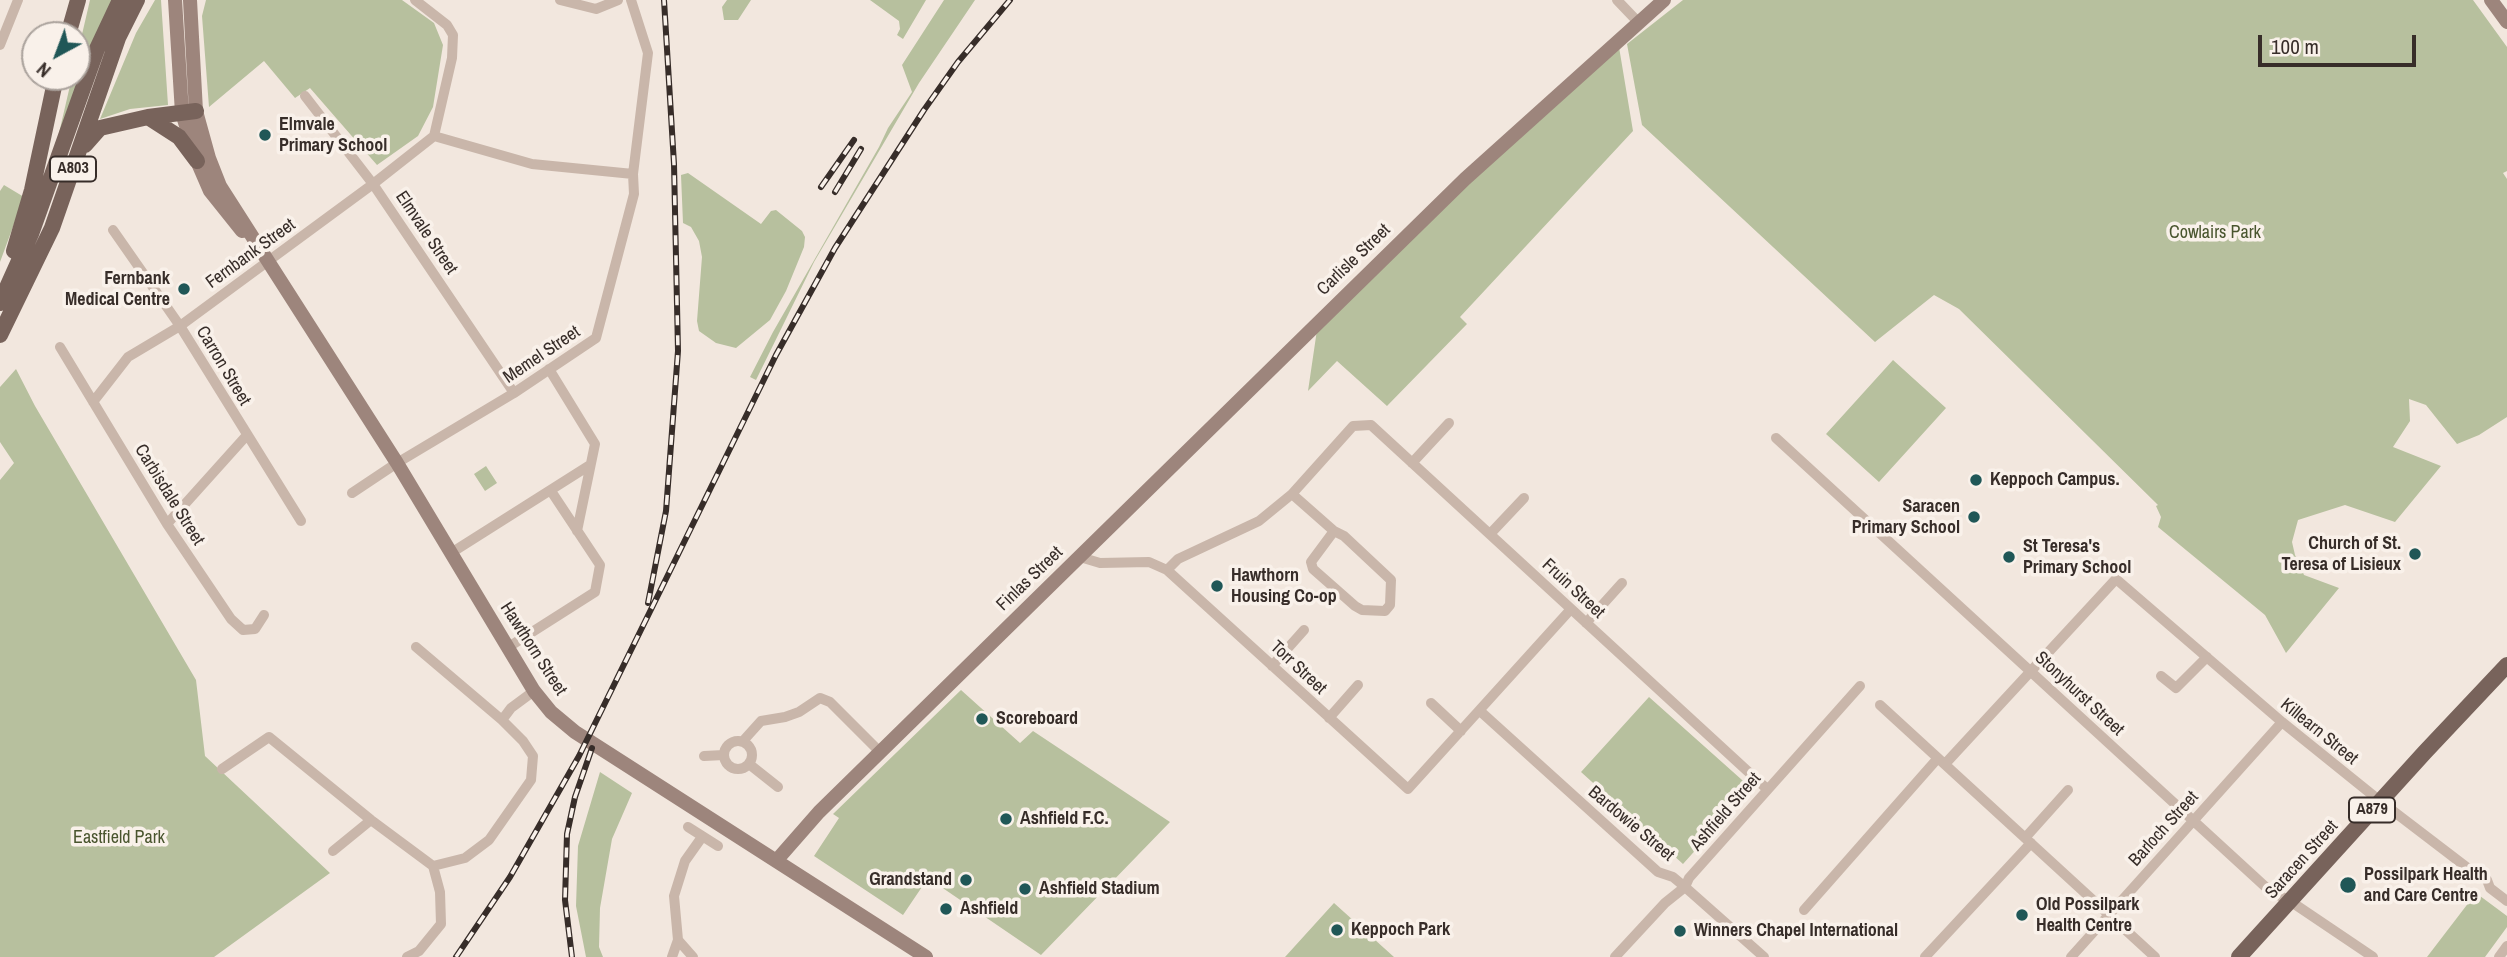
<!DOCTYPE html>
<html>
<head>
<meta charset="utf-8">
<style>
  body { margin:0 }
  #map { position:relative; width:2507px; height:957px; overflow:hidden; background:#f2e7de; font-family:"Archivo Narrow",sans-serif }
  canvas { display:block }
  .north { position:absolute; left:21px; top:21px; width:70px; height:70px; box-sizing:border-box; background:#f9f1ea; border:2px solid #aba39d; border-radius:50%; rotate:221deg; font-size:19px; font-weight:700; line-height:28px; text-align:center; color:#372d29 }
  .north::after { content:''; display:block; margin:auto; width:24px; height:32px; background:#205757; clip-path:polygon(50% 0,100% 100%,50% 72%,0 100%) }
  .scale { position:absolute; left:2258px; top:35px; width:158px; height:32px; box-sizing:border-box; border:4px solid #372d29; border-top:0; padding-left:9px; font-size:21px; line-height:24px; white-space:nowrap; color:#372d29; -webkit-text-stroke:5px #f9f1ea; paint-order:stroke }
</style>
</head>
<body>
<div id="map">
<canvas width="2507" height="957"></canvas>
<div class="north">N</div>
<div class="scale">100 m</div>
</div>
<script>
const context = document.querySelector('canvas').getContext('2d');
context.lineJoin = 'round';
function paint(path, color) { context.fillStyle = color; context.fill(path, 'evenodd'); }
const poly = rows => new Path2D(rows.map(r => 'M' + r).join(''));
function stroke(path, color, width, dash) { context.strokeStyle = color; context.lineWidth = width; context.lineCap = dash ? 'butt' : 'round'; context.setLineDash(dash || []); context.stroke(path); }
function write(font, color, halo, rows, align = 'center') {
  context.font = font + ' "Archivo Narrow",sans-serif'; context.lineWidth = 7; context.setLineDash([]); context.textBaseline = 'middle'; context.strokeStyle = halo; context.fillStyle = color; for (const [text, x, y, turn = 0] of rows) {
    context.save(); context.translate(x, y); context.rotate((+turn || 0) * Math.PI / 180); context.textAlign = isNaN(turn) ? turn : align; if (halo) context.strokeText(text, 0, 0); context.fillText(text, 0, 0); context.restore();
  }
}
paint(poly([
  [90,0,113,0,56,146,72,77,77,77,77,56],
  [155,0,161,0,168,105,130,109,100,119,136,33],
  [206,0,402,0,434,23,443,45,433,107,418,136,377,165,310,88,295,98,264,61,209,107,202,16],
  [727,0,751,0,738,20,724,20,722,7],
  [870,0,926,0,903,39,897,35,900,29,899,21],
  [944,0,975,0,919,83,814,262,756,380,750,377,773,332,879,147,888,128,912,92,902,65],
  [1683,0,2473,0,2507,47,2507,171,2503,173,2507,179,2507,417,2479,435,2457,444,2426,405,2409,399,2410,421,2393,447,2441,466,2395,522,2345,505,2298,520,2292,542,2295,555,2304,575,2339,588,2286,653,2265,615,2158,527,2161,517,2156,506,2158,505,1959,309,1934,295,1875,342,1642,125,1627,44],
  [1618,41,1633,131,1460,317,1467,324,1387,406,1337,361,1308,391,1318,323],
  [688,173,761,224,771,211,776,210,802,231,805,237,804,247,786,291,770,320,736,348,716,343,699,331,697,321,702,257,699,241,691,227,683,223,681,175],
  [4,185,24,197,0,262,0,191],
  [1893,360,1946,408,1879,482,1826,434],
  [16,369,35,406,196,680,205,756,330,873,214,957,0,957,0,480,14,463,0,442,0,387],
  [486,466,497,483,485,491,474,474],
  [961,690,1020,743,1033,731,1170,822,1041,955,928,878,903,915,814,856,839,818,833,814],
  [1649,697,1751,788,1683,864,1581,772],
  [600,772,632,793,612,839,600,908,599,947,603,957,586,957,576,906,578,846],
  [2476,893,2507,916,2507,927,2485,957,2427,957],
  [1334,903,1394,957,1285,957]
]), '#b7c09e');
stroke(poly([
  [415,0,447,25,453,35,452,58,434,136],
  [560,0,596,9,618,0],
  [1617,0,1638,22],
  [0,45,18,0],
  [305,96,373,184,514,393],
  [434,136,532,164,633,174],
  [113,230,180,326,301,521],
  [60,347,167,524,231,619,243,630,255,629,264,615],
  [549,369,595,444,577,531],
  [93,402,128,357,180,326,373,184,434,136],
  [1776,438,2270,891,2290,901,2373,957],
  [1412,463,1449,423],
  [352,493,397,463,514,393,596,338,634,194,633,174,648,53,631,0],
  [1292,494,1334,531,1344,536,1391,580,1390,605,1385,611,1362,610,1355,606,1313,569,1311,562,1334,531],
  [167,524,247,435],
  [1490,534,1524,498],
  [451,553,590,465],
  [1080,557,1100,563,1149,562,1167,570,1408,789,1571,609],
  [1167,570,1178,559,1259,521,1292,494,1353,426,1371,425,1767,789],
  [1586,623,1622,583],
  [507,648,595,592,600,565,551,491],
  [1272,666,1304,630],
  [2161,676,2176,688,2207,657],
  [1431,703,1461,731],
  [1880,705,2155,957],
  [1480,711,1658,872,1673,877,1685,887,1764,957],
  [1329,718,1358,685],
  [502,720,511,708,534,691],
  '724 755a14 14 0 1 1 28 0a14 14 0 1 1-28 0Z',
  [743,741,761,721,785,717,799,712,820,698,830,702,880,752],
  [704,756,724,755],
  [749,764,778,787],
  [1945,764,2116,579,2282,722,2380,801,2469,869,2487,880,2490,888,2507,901],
  [222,769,269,737,371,820,433,866,465,858,489,840,531,780,533,756,523,741,502,720,416,647],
  [688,827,718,846],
  [2025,838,2068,790],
  [333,851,371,820],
  [1804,910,1938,758],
  [407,957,419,951,441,924,440,892,433,866],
  [672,957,678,940],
  [693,957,678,940,674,896,685,861,702,837],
  [1615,957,1665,903,1685,887,1689,878,1860,686],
  [1925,957,2031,843],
  [2071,957,2282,722],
  [2499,957,2507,946]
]), '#c9b6aa', 10);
stroke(poly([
  [175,0,182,113,197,161,210,191,242,231],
  [190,0,196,111,209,158,220,186,397,463,534,691,551,712,575,732,926,957],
  [2491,0,2507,22],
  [776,861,819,812,1465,179,1664,0]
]), '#9d857c', 14);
stroke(poly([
  [68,35,78,0],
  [148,117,179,137,197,161],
  [85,145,100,128,148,117,196,111],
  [14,251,32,190,56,77],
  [0,303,31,234,97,49,120,0],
  [0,335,52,228,118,38,137,0],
  [2239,957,2425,752,2507,665]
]), '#78635b', 16);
const rail = poly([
  [821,187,854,140],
  [835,192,861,149],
  [648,603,666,511,678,351,674,164,664,0],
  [456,957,510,877,579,756,776,355,835,248,924,110,958,62,1010,0],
  [572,957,565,900,567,834,575,797,592,748]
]);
stroke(rail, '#372d29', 6);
stroke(rail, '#f9f1ea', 3.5, [10]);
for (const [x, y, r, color] of [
  [265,135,7,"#205757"],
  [184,289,7,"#205757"],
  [1976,480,7,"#205757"],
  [1974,517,7,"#205757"],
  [2415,554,7,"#205757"],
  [2009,557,7,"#205757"],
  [1217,586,7,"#205757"],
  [982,719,7,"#205757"],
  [1006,819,7,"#205757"],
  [966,880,7,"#205757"],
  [2348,885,9,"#205757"],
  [1025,889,7,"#205757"],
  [946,909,7,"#205757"],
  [2022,915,7,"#205757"],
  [1337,930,7,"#205757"],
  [1680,931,7,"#205757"]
]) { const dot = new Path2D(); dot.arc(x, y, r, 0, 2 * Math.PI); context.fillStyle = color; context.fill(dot); stroke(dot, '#f9f1ea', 2.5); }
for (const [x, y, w] of [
  [73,169,46],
  [2372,810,46]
]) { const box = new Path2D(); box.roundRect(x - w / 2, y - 12.5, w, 25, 5); context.fillStyle = '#f9f1ea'; context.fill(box); stroke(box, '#372d29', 2); }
write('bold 16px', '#372d29', null, [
  ["A803",73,169],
  ["A879",2372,810]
]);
write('bold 18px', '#372d29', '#f9f1ea', [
  ["Elmvale",279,125],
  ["Primary School",279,146],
  ["Fernbank",170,279,"right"],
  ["Medical Centre",170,300,"right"],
  ["Keppoch Campus.",1990,480],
  ["Saracen",1960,507,"right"],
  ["Primary School",1960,528,"right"],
  ["Church of St.",2401,544,"right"],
  ["Teresa of Lisieux",2401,565,"right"],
  ["St Teresa's",2023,547],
  ["Primary School",2023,568],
  ["Hawthorn",1231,576],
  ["Housing Co-op",1231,597],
  ["Scoreboard",996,719],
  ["Ashfield F.C.",1020,819],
  ["Possilpark Health",2364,875],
  ["and Care Centre",2364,896],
  ["Grandstand",952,880,"right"],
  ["Ashfield Stadium",1039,889],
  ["Old Possilpark",2036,905],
  ["Health Centre",2036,926],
  ["Ashfield",960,909],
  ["Keppoch Park",1351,930],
  ["Winners Chapel International",1694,931]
], 'left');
write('18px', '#372d29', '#f9f1ea', [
  ["Elmvale Street",426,233,56],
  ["Fernbank Street",251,254,-36],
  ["Carlisle Street",1354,260,-44],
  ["Memel Street",542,355,-34],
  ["Carron Street",223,366,59],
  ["Carbisdale Street",169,495,58],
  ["Finlas Street",1030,579,-44],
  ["Fruin Street",1573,589,43],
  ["Hawthorn Street",533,649,57],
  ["Torr Street",1298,668,43],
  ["Stonyhurst Street",2079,694,43],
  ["Killearn Street",2319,732,39],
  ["Ashfield Street",1726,812,-49],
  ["Bardowie Street",1631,824,40],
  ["Barloch Street",2164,829,-48],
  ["Saracen Street",2302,860,-48]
]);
write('18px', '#49552e', '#f9f1ea', [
  ["Cowlairs Park",2215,233],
  ["Eastfield Park",119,838]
]);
</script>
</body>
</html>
